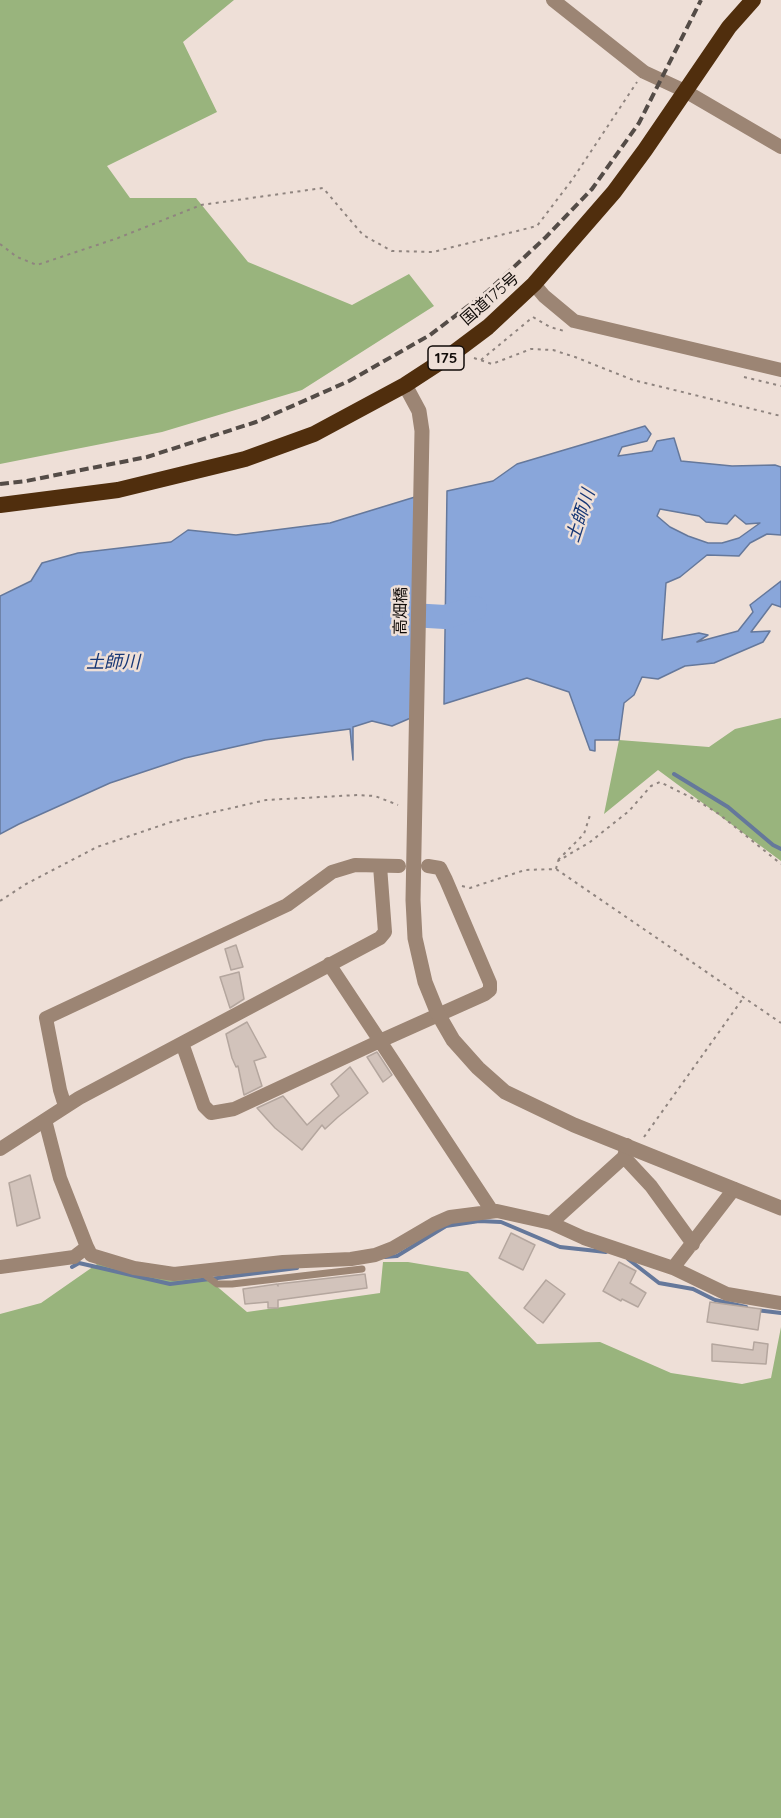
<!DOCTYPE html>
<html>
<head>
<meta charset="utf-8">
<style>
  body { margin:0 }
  canvas { display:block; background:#eedfd7 }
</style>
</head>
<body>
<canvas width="781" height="1818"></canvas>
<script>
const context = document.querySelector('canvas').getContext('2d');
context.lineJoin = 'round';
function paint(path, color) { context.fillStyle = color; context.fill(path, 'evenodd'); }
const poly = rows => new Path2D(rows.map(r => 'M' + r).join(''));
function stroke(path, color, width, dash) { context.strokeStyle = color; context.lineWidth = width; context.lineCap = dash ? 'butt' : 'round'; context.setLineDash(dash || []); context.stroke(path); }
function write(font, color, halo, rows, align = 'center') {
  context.font = font + ' Quicksand,"Noto Sans JP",sans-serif'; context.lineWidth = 5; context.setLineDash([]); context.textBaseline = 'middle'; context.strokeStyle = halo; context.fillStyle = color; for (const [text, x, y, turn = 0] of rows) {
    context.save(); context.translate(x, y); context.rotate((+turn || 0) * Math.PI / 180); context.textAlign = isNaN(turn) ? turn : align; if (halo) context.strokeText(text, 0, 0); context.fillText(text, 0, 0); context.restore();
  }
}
paint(poly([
  [0,0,234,0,183,42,217,112,107,166,130,198,196,198,248,262,352,305,409,274,434,306,302,390,162,432,0,464],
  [781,718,781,861,658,770,604,814,619,740,709,747,735,729],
  [383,1262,408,1262,468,1272,537,1344,600,1342,671,1373,742,1384,771,1378,781,1327,781,1818,0,1818,0,1314,41,1303,97,1264,200,1272,247,1312,380,1293]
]), '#99b47d');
const water = poly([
  [645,426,651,434,647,441,622,447,618,456,652,451,657,441,674,438,681,461,732,466,775,465,781,467,781,535,767,534,750,543,739,556,707,555,680,577,666,583,662,640,699,633,708,635,697,642,738,631,753,612,750,605,781,581,781,607,772,604,751,632,770,631,763,642,714,663,685,666,658,679,642,677,634,695,624,703,619,740,595,740,595,751,590,750,569,692,527,678,444,704,447,491,493,481,517,464,645,426],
  [660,509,699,516,706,522,727,524,735,515,746,524,760,523,739,538,722,543,708,543,688,536,670,527,657,516,660,509],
  [415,497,413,717,392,726,372,721,353,727,353,760,350,729,265,740,185,758,110,783,19,824,0,834,0,596,31,581,42,563,78,553,171,542,188,530,236,535,330,523,415,497]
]);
paint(water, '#89a6da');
stroke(water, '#65789b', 1.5);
stroke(poly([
  [674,774,728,807,773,845,781,849],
  [385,1257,397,1256,446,1226,479,1221,501,1222,560,1247,606,1252],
  [628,1259,659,1283,693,1289,715,1300,746,1307],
  [72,1267,79,1263,170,1284,297,1268],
  [756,1310,781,1313]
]), '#65789b', 4);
stroke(poly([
  [394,614,445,617,475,608]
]), '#89a6da', 24);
const building = poly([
  [236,945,243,967,231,970,225,949,236,945],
  [239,972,244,999,230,1008,220,977,239,972],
  [247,1022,266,1057,254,1061,262,1086,244,1095,238,1066,236,1067,232,1058,226,1034,247,1022],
  [377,1052,392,1075,383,1082,367,1057,377,1052],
  [350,1067,368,1093,338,1117,325,1129,322,1125,302,1150,275,1128,257,1108,283,1096,307,1125,339,1096,331,1084,350,1067],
  [30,1175,40,1218,17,1226,9,1183,30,1175],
  [511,1233,535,1245,523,1270,499,1258,511,1233],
  [619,1262,636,1271,630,1283,646,1293,638,1307,622,1299,621,1301,603,1291,619,1262],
  [365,1274,367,1288,278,1300,278,1308,268,1308,268,1302,245,1304,243,1289,277,1284,278,1286,278,1284,365,1274],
  [546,1280,565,1294,543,1323,524,1308,546,1280],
  [710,1302,761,1309,758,1330,707,1322,710,1302],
  [754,1342,768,1344,766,1364,712,1361,712,1344,753,1350,754,1342]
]);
paint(building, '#d2c3bb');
stroke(building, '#b4a69e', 1.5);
stroke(poly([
  [0,244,17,257,37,265,118,238,201,205,323,188,363,235,392,251,433,252,537,226,572,180,637,82],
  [474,358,492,364,531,349,553,350,575,357,633,380,781,416],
  [481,360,533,317,550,327,564,331],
  [744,377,781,386],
  [558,860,584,834,591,812],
  [556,869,558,861,590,842,629,811,651,786,660,782,698,801,719,814,781,864],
  [462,886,470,888,525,870,556,869,781,1023],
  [0,901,26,884,97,847,171,822,266,800,358,795,375,796,398,805],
  [644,1137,744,997]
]), '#8f847f', 2, [3, 4.5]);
stroke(poly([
  [201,1272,217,1284,232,1284,362,1269]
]), '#9c8574', 7);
stroke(poly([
  [553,0,644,72,685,91,781,147],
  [534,284,544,296,574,321,781,370],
  [329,964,380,1041,485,994,490,990,490,983,446,880,440,868,428,866],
  [182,1043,204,1106,211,1113,234,1109,380,1041,492,1211],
  [65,1106,60,1090,46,1018,287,905,332,872,355,865,399,866],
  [45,1120,60,1178,87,1247],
  [627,1145,624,1157,651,1186,693,1244],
  [0,1149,79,1098,380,938,385,932,380,866],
  [551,1223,624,1157],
  [0,1267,74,1257,87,1247,91,1255,134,1268,174,1274,283,1262,351,1259,375,1255,393,1248,434,1224,450,1217,497,1211,551,1223,584,1238,673,1268,727,1294,781,1303],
  [673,1268,734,1189]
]), '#9c8574', 14);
stroke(poly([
  [405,385,419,411,422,431,413,900,415,938,425,982,438,1014,453,1040,478,1068,505,1092,574,1125,781,1208]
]), '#9c8574', 15);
stroke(poly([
  [0,505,118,490,245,459,314,434,405,385,448,357,488,327,534,284,614,192,645,150,729,27,753,0]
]), '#502e0d', 16);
stroke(poly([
  [0,484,26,481,147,457,256,422,349,381,430,335,488,291,546,237,592,189,639,123,701,0]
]), '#544c47', 4, [9, 4.5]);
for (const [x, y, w] of [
  [446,358,36]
]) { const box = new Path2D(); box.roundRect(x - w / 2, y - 12, w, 24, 4.5); context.fillStyle = '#eedfd7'; context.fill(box); stroke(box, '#100b08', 1.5); }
write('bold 15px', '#100b08', null, [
  ["175",446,358]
]);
write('16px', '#100b08', '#eedfd7', [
  ["国道175号",490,299,-41],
  ["高畑橋",401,611,-89]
]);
write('italic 18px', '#173775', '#eedfd7', [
  ["土師川",581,516,-72],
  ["土師川",113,663]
]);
</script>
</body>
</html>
